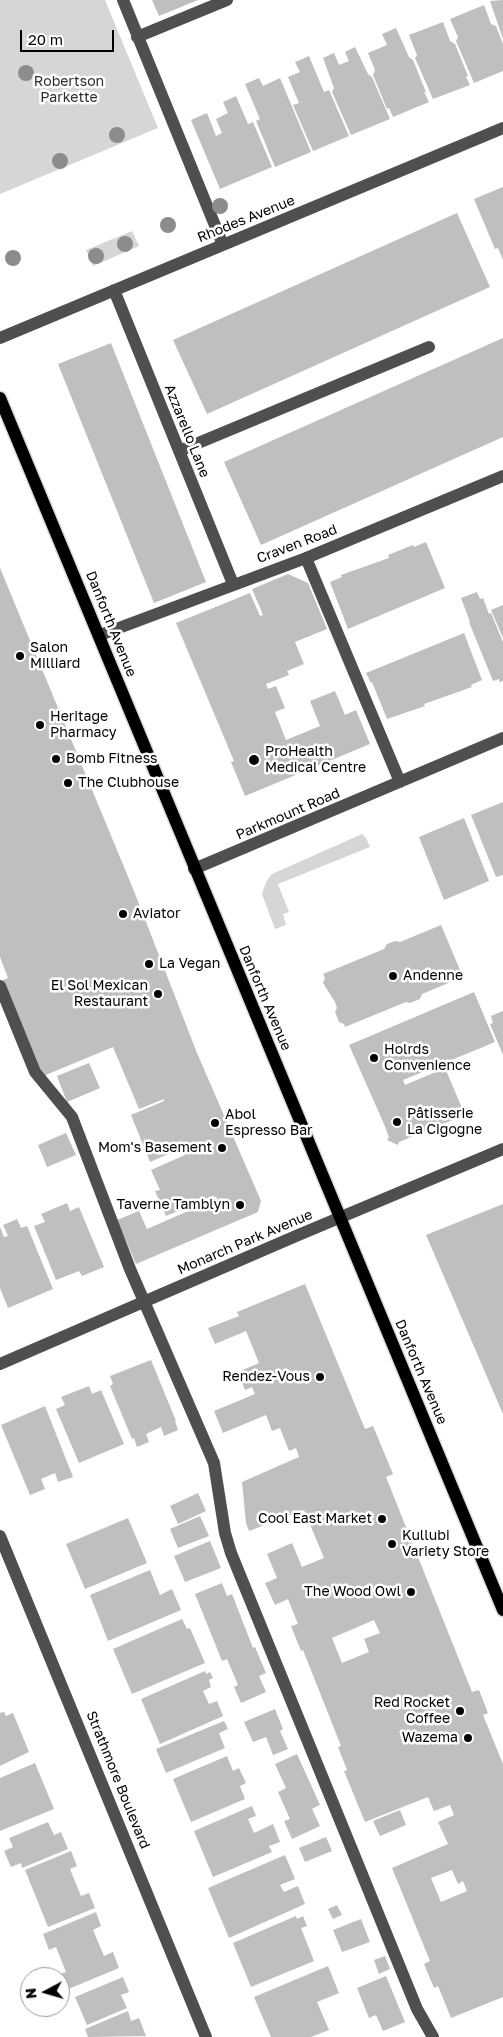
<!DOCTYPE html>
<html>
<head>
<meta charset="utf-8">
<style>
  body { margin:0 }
  #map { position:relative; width:503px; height:2037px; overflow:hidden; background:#fff; font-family:"Golos Text",sans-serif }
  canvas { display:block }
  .north { position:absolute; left:20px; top:1967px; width:50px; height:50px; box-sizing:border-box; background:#fff; border:1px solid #999; border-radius:50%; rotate:264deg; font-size:14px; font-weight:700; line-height:20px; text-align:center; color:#000 }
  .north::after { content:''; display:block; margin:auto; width:18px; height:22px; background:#000; clip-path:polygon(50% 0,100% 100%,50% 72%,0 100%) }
  .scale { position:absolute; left:20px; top:30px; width:94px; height:22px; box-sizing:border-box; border:2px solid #000; border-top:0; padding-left:6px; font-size:15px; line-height:18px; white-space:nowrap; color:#000; -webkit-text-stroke:4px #fff; paint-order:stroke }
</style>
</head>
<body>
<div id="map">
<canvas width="503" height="2037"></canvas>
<div class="north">N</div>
<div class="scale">20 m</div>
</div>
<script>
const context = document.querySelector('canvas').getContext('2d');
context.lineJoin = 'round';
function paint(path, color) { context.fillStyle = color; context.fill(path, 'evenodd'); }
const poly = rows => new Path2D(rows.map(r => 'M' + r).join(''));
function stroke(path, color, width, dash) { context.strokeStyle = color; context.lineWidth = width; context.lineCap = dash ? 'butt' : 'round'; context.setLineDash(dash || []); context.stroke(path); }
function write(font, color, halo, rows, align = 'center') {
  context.font = font + ' "Golos Text",sans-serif'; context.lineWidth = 5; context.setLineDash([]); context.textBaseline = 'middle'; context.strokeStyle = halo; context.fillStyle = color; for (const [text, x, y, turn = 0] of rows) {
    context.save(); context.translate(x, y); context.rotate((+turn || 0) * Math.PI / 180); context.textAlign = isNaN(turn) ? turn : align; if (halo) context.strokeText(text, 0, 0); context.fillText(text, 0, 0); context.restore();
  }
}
paint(poly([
  [0,0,105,0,158,128,0,194],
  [132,231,139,246,93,266,86,250],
  [362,834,366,838,370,847,278,884,289,912,283,914,286,925,275,929,262,894,266,882,272,874]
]), '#d6d6d6');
paint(poly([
  [152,0,198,0,159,16],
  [503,0,503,39,490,1],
  [484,5,491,24,496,26,503,44,503,71,474,83,456,41,458,37,450,19],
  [443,22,450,41,455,44,468,76,466,77,470,85,433,99,415,58,417,55,409,35],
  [396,28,409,57,413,60,426,92,424,92,429,102,393,117,389,108,387,109,373,75,375,70,368,53,387,45,382,34],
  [355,47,368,74,372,77,390,119,351,135,332,92,334,88,323,58,334,53,339,65,349,61,345,52],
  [309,56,324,92,329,90,349,136,313,151,293,105,299,103,288,77,300,72,295,62],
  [259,78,263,86,280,78,311,152,275,167,256,121,260,119,245,84],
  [236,96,248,124,253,122,272,167,220,189,191,120,207,113,216,136,222,133,216,119,228,113,223,102],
  [503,187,503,260,498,248,495,249,474,199],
  [457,213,490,287,207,414,173,340],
  [503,338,503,437,261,545,224,462],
  [111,343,206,582,154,603,58,364],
  [426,542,445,588,348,629,330,582,342,577,341,575,389,558,388,555,413,545,414,547],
  [0,568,134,891,197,1053,261,1201,258,1212,136,1264,117,1220,139,1211,147,1229,218,1198,213,1196,166,1216,155,1191,160,1190,151,1170,185,1155,182,1148,150,1162,131,1115,164,1101,164,1099,139,1109,113,1047,41,1077,1,981,8,978,0,957],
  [288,574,308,583,327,629,295,642,304,664,287,671,289,675,266,684,268,689,276,686,285,708,275,712,286,740,320,726,310,701,335,691,345,715,356,710,370,744,245,796,231,762,234,761,176,623,250,593,260,616,263,615,252,589],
  [477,592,480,599,483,598,489,614,491,613,503,642,503,681,499,682,499,679,493,681,469,622,470,622,461,598],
  [503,605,503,638,491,610],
  [464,633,482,680,471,685,472,687,424,704,425,706,387,719,372,682,371,683,366,673],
  [503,802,503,875,496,877,471,815],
  [464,818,489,881,444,900,419,837],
  [441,925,463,977,422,994,420,999,410,1003,406,1002,345,1027,344,1024,339,1022,335,1012,337,1008,335,1002,323,983,325,978,323,974,384,949,387,944,395,941,400,942],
  [474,992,495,1042,403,1080,405,1085,445,1068,465,1115,399,1142,398,1145,387,1140,389,1137,384,1124,349,1045],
  [503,1011,503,1055,490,1024,493,1023,491,1016],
  [89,1063,100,1088,67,1102,57,1076],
  [66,1133,76,1155,47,1167,38,1145],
  [67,1203,70,1211,79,1207,104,1267,82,1276,79,1271,56,1280,34,1226,45,1222,41,1214],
  [503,1204,503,1414,426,1235],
  [17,1219,21,1228,27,1226,53,1289,8,1308,0,1288,0,1227,4,1237,8,1236,3,1225],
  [305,1284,365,1429,373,1426,393,1474,386,1477,472,1692,479,1690,488,1713,483,1715,503,1764,503,1997,451,2018,438,1986,434,1988,424,1964,430,1961,392,1868,448,1844,438,1822,454,1815,450,1805,434,1811,428,1797,365,1822,344,1771,347,1770,338,1747,341,1746,303,1650,301,1651,291,1626,298,1624,288,1599,275,1605,265,1583,277,1578,267,1554,292,1543,302,1567,324,1558,304,1510,249,1531,246,1523,242,1482,299,1457,296,1448,289,1451,280,1428,272,1431,266,1415,223,1433,214,1411,255,1394,252,1387,245,1390,238,1372,259,1363,246,1331,215,1344,208,1328,239,1316,237,1312],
  [374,1620,380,1633,364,1639,369,1652,342,1663,332,1638],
  [452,1870,458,1884,463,1881,467,1891,441,1902,431,1878],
  [151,1360,176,1421,175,1421,178,1430,164,1436,161,1427,146,1434,149,1442,137,1447,134,1438,132,1439,110,1386,113,1384,110,1376],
  [89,1386,92,1394,101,1390,124,1444,79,1463,56,1409,65,1405,61,1397],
  [45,1406,73,1477,58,1482,55,1473,41,1479,45,1489,30,1495,1,1425],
  [198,1493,206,1511,178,1524,170,1506],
  [200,1516,209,1536,178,1548,170,1529],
  [128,1518,147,1563,85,1589,66,1544],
  [210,1541,221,1568,185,1582,174,1556],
  [150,1570,160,1595,172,1589,181,1610,108,1641,90,1595],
  [222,1583,227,1596,232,1594,253,1648,255,1647,266,1673,259,1676,266,1692,241,1703,234,1687,238,1685,227,1659,222,1661,195,1594],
  [182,1619,187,1629,190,1628,205,1663,132,1694,113,1649],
  [205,1671,206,1674,210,1672,213,1678,209,1680,211,1687,203,1691,209,1704,217,1701,223,1716,160,1744,141,1699],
  [275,1709,283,1729,280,1731,288,1749,273,1755,266,1737,253,1742,244,1722],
  [4,1712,6,1716,13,1713,29,1752,0,1766,0,1713],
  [224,1721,228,1729,219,1733,225,1748,166,1773,156,1749],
  [297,1754,320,1805,312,1809,320,1826,292,1839,284,1821,290,1819,278,1792,286,1788,275,1764],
  [227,1756,233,1771,239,1768,246,1783,240,1786,245,1799,191,1822,173,1779],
  [35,1763,54,1809,0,1831,0,1778],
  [252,1806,256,1816,248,1819,254,1833,273,1824,280,1842,269,1846,272,1852,213,1877,194,1831],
  [400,1810,406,1825,380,1836,373,1821],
  [48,1822,54,1835,61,1832,68,1849,22,1868,21,1863,11,1867,4,1851,13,1847,9,1838],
  [326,1837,332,1851,305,1862,299,1848],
  [71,1851,77,1866,70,1869,81,1896,89,1893,95,1908,48,1927,25,1870],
  [285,1855,295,1879,280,1885,284,1892,298,1886,305,1904,229,1938,208,1888],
  [337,1905,342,1915,333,1919,328,1909],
  [96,1912,101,1926,93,1930,104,1956,113,1952,119,1968,66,1990,60,1974,66,1972,56,1947,49,1950,43,1934],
  [296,1916,297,1919,303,1916,307,1926,301,1928,314,1961,251,1987,233,1943],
  [361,1919,370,1942,342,1952,333,1930],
  [385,1956,390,1969,379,1974,374,1960],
  [328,1966,339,1993,317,2002,329,2030,311,2037,271,2037,254,1997],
  [386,1976,405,2022,383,2031,376,2015,369,2018,357,1988],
  [123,1977,129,1992,121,1995,127,2008,87,2025,75,1997],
  [128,2011,131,2021,139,2018,146,2036,88,2037,85,2029]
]), '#bfbfbf');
const major = poly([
  [0,398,503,1610]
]);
stroke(major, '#dbdbdb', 15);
stroke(poly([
  [123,0,223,245],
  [137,37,227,0],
  [114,290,233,584],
  [0,338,503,128],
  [179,451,429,347],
  [306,558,400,782],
  [100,635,306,558,503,476],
  [194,869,503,738],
  [0,986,35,1072,72,1117,130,1269,214,1463,225,1533,231,1553,417,2009,433,2037],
  [0,1364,296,1236,503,1149],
  [0,1536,206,2037]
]), '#4f4f4f', 12);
stroke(major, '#000', 12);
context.fillStyle = '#8c8c8c';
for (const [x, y] of [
  [26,73],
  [117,135],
  [60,161],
  [220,206],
  [168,225],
  [125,244],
  [96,256],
  [13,258]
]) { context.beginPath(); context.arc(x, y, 8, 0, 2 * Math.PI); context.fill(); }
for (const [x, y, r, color] of [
  [20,656,5,"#000"],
  [40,725,5,"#000"],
  [56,759,5,"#000"],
  [254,760,6,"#000"],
  [68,783,5,"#000"],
  [123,914,5,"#000"],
  [149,964,5,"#000"],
  [393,976,5,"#000"],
  [158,994,5,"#000"],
  [374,1058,5,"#000"],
  [397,1122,5,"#000"],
  [215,1123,5,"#000"],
  [222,1148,5,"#000"],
  [240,1205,5,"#000"],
  [320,1377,5,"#000"],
  [382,1519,5,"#000"],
  [392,1544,5,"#000"],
  [411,1592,5,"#000"],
  [460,1711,5,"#000"],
  [468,1738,5,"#000"]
]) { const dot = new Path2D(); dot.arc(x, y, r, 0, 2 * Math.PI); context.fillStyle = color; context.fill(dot); stroke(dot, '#fff', 2); }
write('14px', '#2d2d2d', '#fff', [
  ["Robertson",69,82],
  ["Parkette",69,98]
]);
write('14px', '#000', '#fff', [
  ["Rhodes Avenue",246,219,-22],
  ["Azzarello Lane",187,431,68],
  ["Craven Road",297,544,-21],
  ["Danforth Avenue",111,624,68],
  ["Parkmount Road",288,814,-23],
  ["Danforth Avenue",265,998,67],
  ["Monarch Park Avenue",245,1242,-23],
  ["Danforth Avenue",421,1372,67],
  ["Strathmore Boulevard",118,1780,68]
]);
write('14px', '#000', '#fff', [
  ["Salon",30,648],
  ["Milliard",30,664],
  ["Heritage",50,717],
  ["Pharmacy",50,733],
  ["ProHealth",265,752],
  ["Medical Centre",265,768],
  ["Bomb Fitness",66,759],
  ["The Clubhouse",78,783],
  ["Aviator",133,914],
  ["La Vegan",159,964],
  ["Andenne",403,976],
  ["El Sol Mexican",148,986,"right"],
  ["Restaurant",148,1002,"right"],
  ["Holrds",384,1050],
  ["Convenience",384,1066],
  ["Pâtisserie",407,1114],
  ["La Cigogne",407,1130],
  ["Abol",225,1115],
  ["Espresso Bar",225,1131],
  ["Mom's Basement",212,1148,"right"],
  ["Taverne Tamblyn",230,1205,"right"],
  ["Rendez-Vous",310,1377,"right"],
  ["Cool East Market",372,1519,"right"],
  ["Kullubi",402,1536],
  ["Variety Store",402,1552],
  ["The Wood Owl",401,1592,"right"],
  ["Red Rocket",450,1703,"right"],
  ["Coffee",450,1719,"right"],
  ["Wazema",458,1738,"right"]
], 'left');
</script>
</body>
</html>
